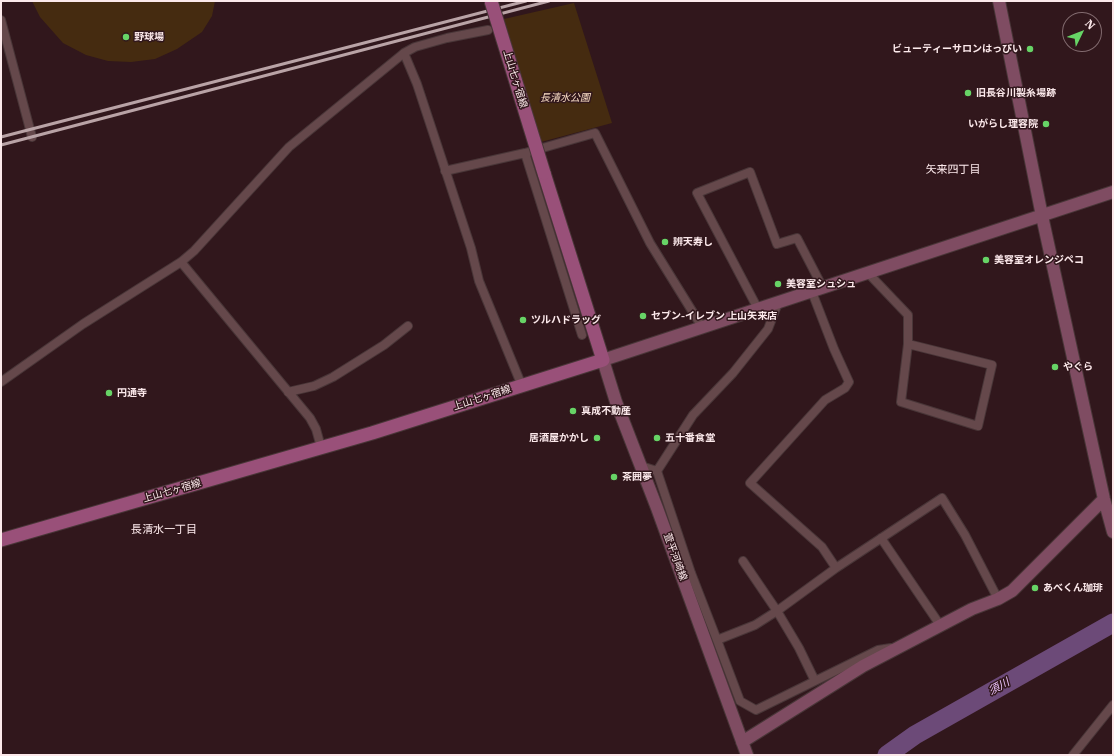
<!DOCTYPE html>
<html>
<head>
<meta charset="utf-8">
<style>
  body { margin:0 }
  #map { position:relative; width:1114px; height:756px; overflow:hidden; background:#31171c; font-family:"IBM Plex Serif",serif }
  canvas { display:block }
  .frame { position:absolute; inset:0; border:2px solid #fce9eb; pointer-events:none }
  .north { position:absolute; left:1062px; top:12px; width:40px; height:40px; box-sizing:border-box; background:#31171c; border:1px solid #826b6f; border-radius:50%; rotate:47deg; font-size:11px; font-weight:700; line-height:16px; text-align:center; color:#fce9eb }
  .north::after { content:''; display:block; margin:auto; width:14px; height:18px; background:#67d466; clip-path:polygon(50% 0,100% 100%,50% 72%,0 100%) }
</style>
</head>
<body>
<div id="map">
<canvas width="1114" height="756"></canvas>
<div class="frame"></div>
<div class="north">N</div>
</div>
<script>
const context = document.querySelector('canvas').getContext('2d');
context.lineJoin = 'round';
function paint(path, color) { context.fillStyle = color; context.fill(path, 'evenodd'); }
const poly = rows => new Path2D(rows.map(r => 'M' + r).join(''));
function stroke(path, color, width, dash) { context.strokeStyle = color; context.lineWidth = width; context.lineCap = dash ? 'butt' : 'round'; context.setLineDash(dash || []); context.stroke(path); }
function write(font, color, halo, rows, align = 'center') {
  context.font = font + ' "IBM Plex Serif","Noto Sans JP",serif'; context.lineWidth = 3; context.setLineDash([]); context.textBaseline = 'middle'; context.strokeStyle = halo; context.fillStyle = color; for (const [text, x, y, turn = 0] of rows) {
    context.save(); context.translate(x, y); context.rotate((+turn || 0) * Math.PI / 180); context.textAlign = isNaN(turn) ? turn : align; if (halo) context.strokeText(text, 0, 0); context.fillText(text, 0, 0); context.restore();
  }
}
paint(poly([
  [32,1,215,1,212,16,202,32,177,49,155,59,131,62,108,61,86,55,63,43,40,17],
  [574,3,612,123,541,142,504,19]
]), '#452b10');
stroke(poly([
  [887,755,915,735,1113,623]
]), '#6c4a78', 19);
const street = poly([
  [1,20,32,137],
  [404,53,417,84,471,248,479,281,522,386],
  [525,153,582,335],
  [445,171,525,153,595,133,650,243,702,327],
  [181,262,310,418,316,429,321,447],
  [868,273,908,315,908,344],
  [812,292,834,349,849,382,845,388,825,400,750,483,822,547,836,568],
  [758,309,697,193,750,172,777,244,797,238,823,288],
  [908,344,992,365,978,426,901,402,908,344],
  [1,382,83,324,181,262,194,251,289,147,404,53,415,47,447,38,488,30],
  [288,392,314,386,333,377,384,345,408,326],
  [641,466,657,471,691,573,717,640],
  [657,471,693,415,733,373,768,329,778,303],
  [881,538,940,625],
  [743,561,777,611,799,648,815,681,756,710,740,701,717,640,755,625,777,611,836,568,942,498,965,535,998,599],
  [815,681,878,650,891,648],
  [1073,755,1113,705]
]);
const secondary = poly([
  [999,1,1042,216,1104,499,1113,532],
  [742,742,863,666,972,609,998,599,1012,591,1104,499],
  [747,755,657,508,616,402,603,360,1113,192]
]);
const primary = poly([
  [1,540,372,433,603,360,544,173]
]);
stroke(street, '#493638', 10);
stroke(secondary, '#493638', 14);
stroke(primary, '#493638', 15);
stroke(street, '#65484b', 8);
stroke(secondary, '#7f4c62', 12);
stroke(primary, '#995079', 13);
stroke(poly([
  [1,137,526,1],
  [1,145,549,1]
]), '#b9a3a6', 3);
const primaryBridge = poly([
  [491,1,544,173]
]);
stroke(primaryBridge, '#493638', 15, []);
stroke(primaryBridge, '#995079', 13);
for (const [x, y, r, color] of [
  [126,37,4,"#67d466"],
  [1030,49,4,"#67d466"],
  [968,93,4,"#67d466"],
  [1046,124,4,"#67d466"],
  [665,242,4,"#67d466"],
  [986,260,4,"#67d466"],
  [778,284,4,"#67d466"],
  [643,316,4,"#67d466"],
  [523,320,4,"#67d466"],
  [1055,367,4,"#67d466"],
  [109,393,4,"#67d466"],
  [573,411,4,"#67d466"],
  [597,438,4,"#67d466"],
  [657,438,4,"#67d466"],
  [614,477,4,"#67d466"],
  [1035,588,4,"#67d466"]
]) { const dot = new Path2D(); dot.arc(x, y, r, 0, 2 * Math.PI); context.fillStyle = color; context.fill(dot); stroke(dot, '#31171c', 1.5); }
write('bold 10px', '#fce9eb', '#31171c', [
  ["野球場",134,37],
  ["ビューティーサロンはっぴい",1022,49,"right"],
  ["旧長谷川製糸場跡",976,93],
  ["いがらし理容院",1038,124,"right"],
  ["辨天寿し",673,242],
  ["美容室オレンジペコ",994,260],
  ["美容室シュシュ",786,284],
  ["セブン-イレブン 上山矢来店",651,316],
  ["ツルハドラッグ",531,320],
  ["やぐら",1063,367],
  ["円通寺",117,393],
  ["真成不動産",581,411],
  ["居酒屋かかし",589,438,"right"],
  ["五十番食堂",665,438],
  ["茶囲夢",622,477],
  ["あべくん珈琲",1043,588]
], 'left');
write('10px', '#fce9eb', '#31171c', [
  ["上山七ヶ宿線",515,79,73],
  ["上山七ヶ宿線",482,398,-18],
  ["上山七ヶ宿線",172,491,-16],
  ["萱平河崎線",675,557,70]
]);
write('italic 10px', '#f9ddc4', '#31171c', [
  ["長清水公園",565,98]
]);
write('11px', '#fce9eb', '#31171c', [
  ["矢来四丁目",953,170],
  ["長清水一丁目",164,530]
]);
write('italic 11px', '#ebc2fb', '#31171c', [
  ["須川",999,687,-29]
]);
</script>
</body>
</html>
